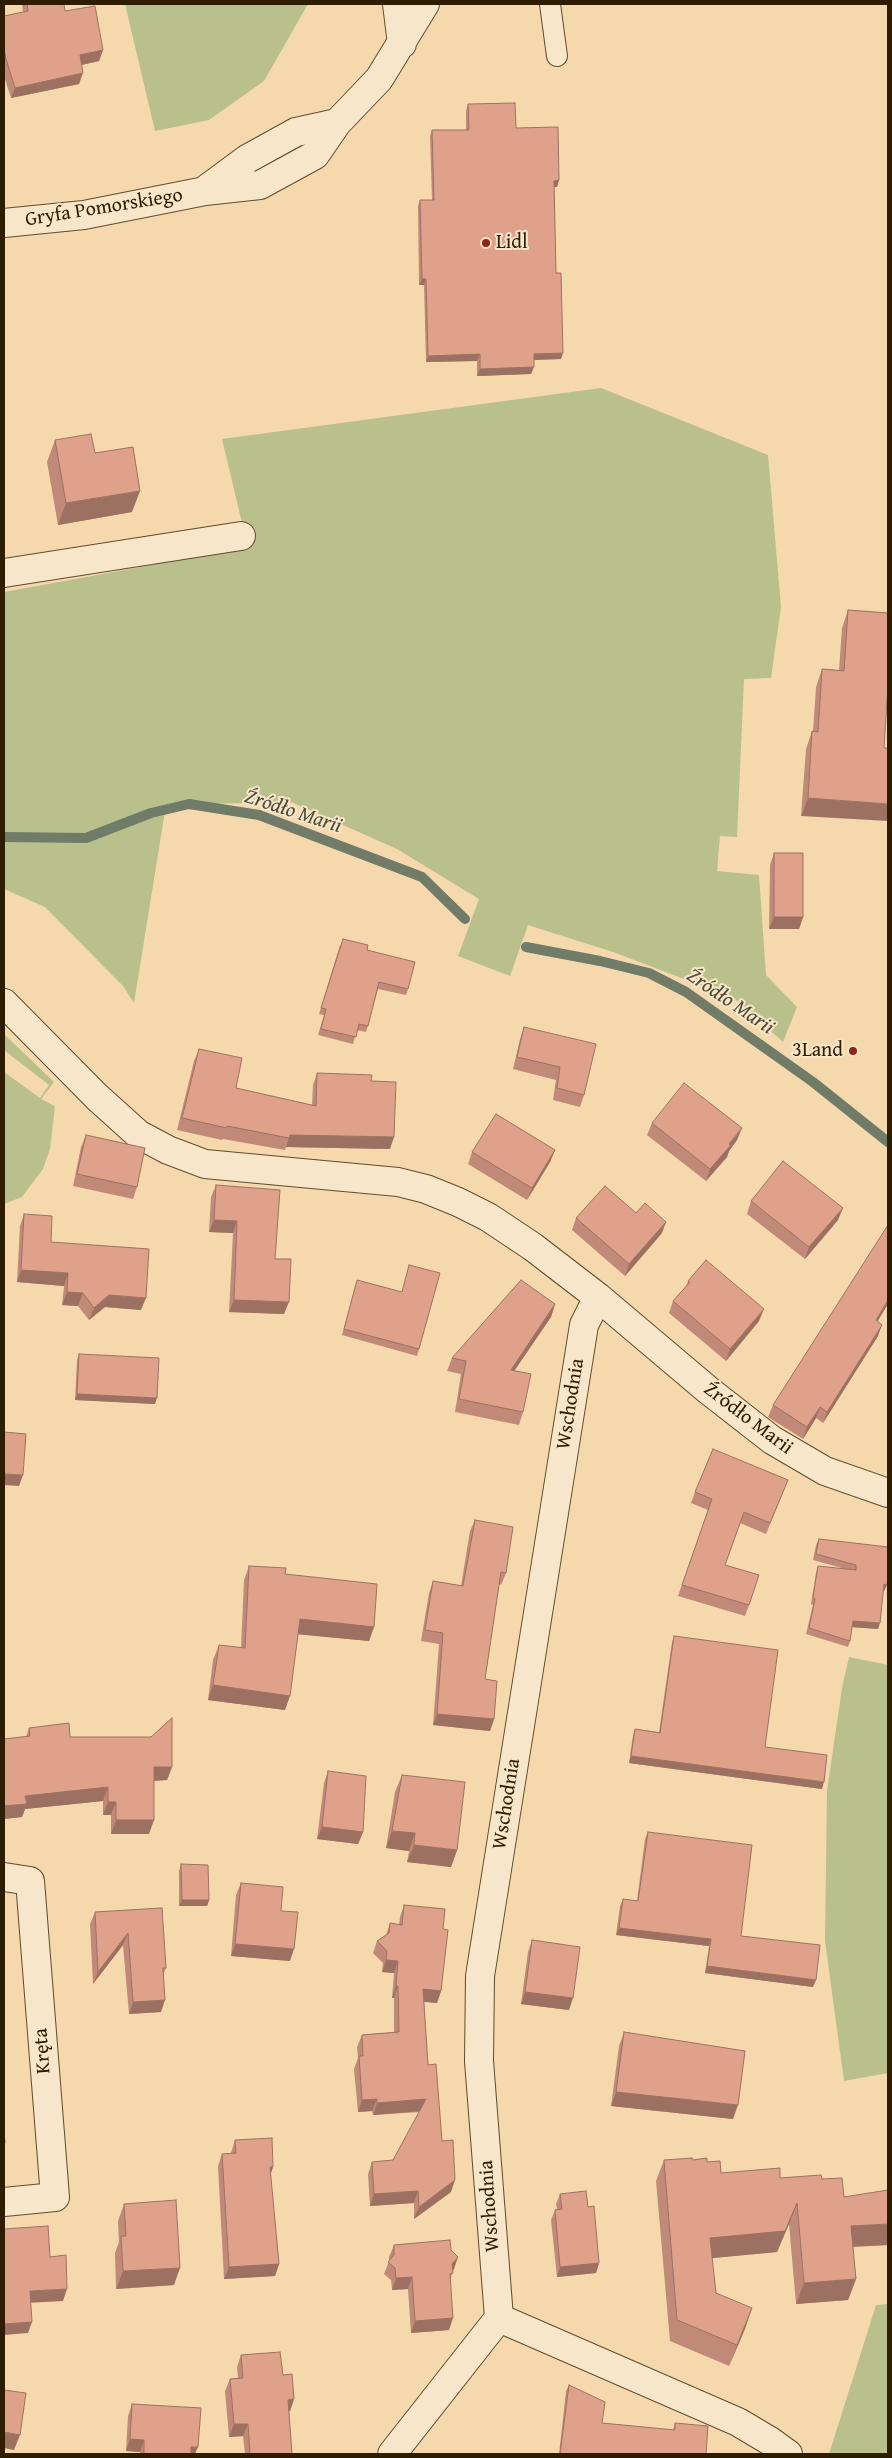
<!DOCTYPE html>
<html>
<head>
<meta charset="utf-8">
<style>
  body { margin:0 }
  #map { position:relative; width:892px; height:2458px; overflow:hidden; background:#f5d9ad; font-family:"Gentium Book Plus",serif }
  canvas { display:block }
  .frame { position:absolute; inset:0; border:5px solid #2e1d03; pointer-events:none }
</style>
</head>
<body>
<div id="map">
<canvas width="892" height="2458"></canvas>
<div class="frame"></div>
</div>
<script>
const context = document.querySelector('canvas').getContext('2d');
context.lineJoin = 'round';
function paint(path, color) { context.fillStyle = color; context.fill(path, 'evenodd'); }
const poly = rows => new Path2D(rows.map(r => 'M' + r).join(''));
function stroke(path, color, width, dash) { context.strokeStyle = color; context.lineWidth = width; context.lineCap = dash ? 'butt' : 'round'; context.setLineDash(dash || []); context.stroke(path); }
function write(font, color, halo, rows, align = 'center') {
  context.font = font + ' "Gentium Book Plus",serif'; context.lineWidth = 4; context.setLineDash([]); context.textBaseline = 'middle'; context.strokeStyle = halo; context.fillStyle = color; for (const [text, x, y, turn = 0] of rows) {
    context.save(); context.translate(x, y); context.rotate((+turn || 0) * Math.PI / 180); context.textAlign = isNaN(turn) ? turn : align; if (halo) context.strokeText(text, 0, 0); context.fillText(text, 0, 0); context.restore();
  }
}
paint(poly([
  [125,4,308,4,264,81,209,120,155,131],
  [601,388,768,455,781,607,771,678,744,679,737,837,720,836,717,871,759,875,766,975,797,1007,783,1042,734,998,613,952,528,925,510,976,458,956,479,899,397,849,291,802,166,805,134,1003,123,986,45,907,4,889,4,592,141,567,247,544,222,439],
  [4,1034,54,1082,41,1099,55,1106,50,1149,43,1169,22,1197,4,1204,4,1072,40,1098,49,1085,4,1050],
  [849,1657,888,1665,888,2073,844,2081,825,1941,827,1791,842,1688],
  [888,2304,888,2454,829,2454,876,2305]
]), '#bac08b');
stroke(poly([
  [4,837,86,838,151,813,189,804,259,815,422,877,465,919],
  [526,947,600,961,649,973,686,992,813,1082,888,1142]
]), '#707b68', 10);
const service = poly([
  [550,4,557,56]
]);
const minor = poly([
  [397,4,402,44],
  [205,190,247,159,296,132,337,123],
  [4,223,84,215,205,191,260,185,315,155,337,123,379,79,425,4],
  [4,573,241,536],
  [4,1003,97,1097,138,1134,168,1150,205,1164,398,1182,426,1189,458,1202,488,1217,533,1247,598,1297,708,1390,772,1440,825,1471,888,1493],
  [4,1877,30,1881,55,2197,4,2202],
  [499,2318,738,2422,770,2441,788,2454],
  [392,2454,499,2318,479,2061,480,1976,584,1325,598,1297]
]);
stroke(service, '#604c2e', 22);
stroke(minor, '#604c2e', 30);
stroke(service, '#f8e6ca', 20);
stroke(minor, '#f8e6ca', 28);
paint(poly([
  [22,4,55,4,65,11,103,50,99,61,82,65,79,84,11,98,4,76,4,16,23,12],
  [468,104,516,128,559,180,557,187,554,187,556,273,561,359,534,360,531,374,477,376,477,361,426,362,424,285,419,285,418,206,420,200,432,200,430,136,432,130,466,130,466,111],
  [55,440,95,453,132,512,58,525,47,462],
  [848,610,888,613,801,816,806,749,812,731,813,731,816,687,822,669,839,670,842,628],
  [774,853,803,917,799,929,769,929,770,865],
  [340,945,367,950,408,989,406,995,378,989,366,1032,357,1030,353,1044,318,1035,324,1015,319,1014],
  [524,1027,584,1095,580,1107,553,1100,556,1080,513,1069,520,1039],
  [199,1049,236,1088,312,1105,313,1085,317,1073,371,1081,390,1149,286,1147,285,1150,223,1139,222,1140,177,1130,194,1061],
  [652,1123,737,1140,729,1151,727,1157,706,1181,647,1135],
  [86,1135,137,1187,133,1199,73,1186,81,1147],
  [555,1150,550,1162,527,1200,468,1164,472,1152],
  [216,1185,275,1259,284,1314,229,1312,233,1233,209,1232,211,1197],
  [751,1201,838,1220,805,1259,747,1214],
  [636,1213,662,1233,625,1276,572,1230,576,1218],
  [24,1214,51,1242,141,1310,105,1307,89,1320,78,1306,62,1305,64,1286,17,1282,20,1226],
  [409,1265,419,1349,417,1356,342,1335,357,1280,402,1292],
  [688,1281,759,1321,726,1361,669,1313,673,1301,686,1286],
  [555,1304,551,1317,514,1371,523,1412,519,1425,455,1412,461,1374,447,1371,452,1358],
  [878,1322,878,1336,823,1423,816,1418,803,1439,768,1417,773,1405],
  [79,1354,155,1404,75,1400,77,1360],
  [788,1480,766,1534,740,1523,725,1565,749,1605,745,1616,678,1596,708,1510,691,1503,695,1492],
  [475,1520,506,1573,501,1585,499,1584,485,1679,494,1719,490,1731,433,1725,439,1644,421,1641,429,1593,433,1581,461,1586,470,1531],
  [819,1539,888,1547,888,1581,887,1580,884,1591,883,1591,878,1629,852,1627,850,1641,848,1647,806,1634,813,1605,811,1604,816,1573,818,1566,849,1570,813,1560,816,1545],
  [249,1566,285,1574,374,1627,369,1641,298,1634,285,1710,208,1700,213,1660,219,1645,241,1648,244,1580],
  [674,1636,765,1747,822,1789,629,1763,633,1735,635,1729,659,1732,672,1642],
  [29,1728,70,1737,172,1767,167,1780,154,1781,149,1834,111,1834,111,1815,103,1815,103,1801,25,1809,22,1817,4,1819,4,1739,26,1737],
  [328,1771,363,1832,358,1844,317,1839,324,1783],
  [402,1775,457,1850,451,1867,407,1862,409,1851,386,1848,395,1792],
  [648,1832,741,1936,813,1987,705,1973,709,1946,616,1935,620,1906,623,1899,637,1901,645,1839],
  [181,1864,209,1900,207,1906,179,1906,179,1871],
  [241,1883,281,1911,290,1961,231,1956,236,1895],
  [404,1905,443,1929,441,1991,437,2003,424,2002,428,2065,451,2192,414,2219,414,2203,370,2206,368,2174,372,2162,393,2160,420,2112,373,2115,372,2111,358,2112,354,2069,358,2058,357,2047,362,2035,394,2032,394,1998,392,1998,394,1973,382,1972,383,1963,373,1953,377,1941,386,1935,390,1923,399,1925,400,1917],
  [162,1908,166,1968,163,1975,161,2012,129,2014,123,1945,93,1984,90,1924,95,1912],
  [532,1940,569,2010,521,2004,528,1952],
  [624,2032,733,2119,611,2106,619,2046],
  [235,2140,273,2167,270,2175,279,2264,275,2276,224,2279,218,2166,222,2154,231,2153],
  [664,2160,693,2160,707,2162,721,2173,780,2178,822,2179,844,2197,888,2245,853,2247,856,2279,848,2300,796,2304,789,2224,777,2252,712,2258,716,2293,745,2329,729,2366,670,2341,656,2181],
  [560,2194,588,2207,599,2263,596,2273,557,2277,551,2220,555,2210,557,2209,556,2204],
  [124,2204,174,2285,116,2289,115,2253,119,2242,118,2221],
  [394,2245,451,2250,454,2269,453,2270,450,2281,449,2330,411,2333,408,2289,392,2290,391,2280,384,2274,389,2261,389,2257],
  [241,2355,283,2375,294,2399,290,2411,289,2411,292,2454,245,2454,243,2436,229,2437,225,2391,230,2379,238,2378,237,2367],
  [569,2385,602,2423,673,2430,675,2423,706,2454,559,2454,566,2391],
  [132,2404,195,2454,140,2454,140,2452,126,2451,128,2416]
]), '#c18a78');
paint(poly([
  [103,50,99,61,76,66,80,55],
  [83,73,79,84,11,98,15,88],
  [559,180,557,187,552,187,554,181],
  [422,279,426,279,424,285,419,285],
  [563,353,561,359,531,360,534,354],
  [480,354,477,361,426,362,428,356],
  [534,367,531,374,477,376,480,369],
  [140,491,132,512,58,525,66,503],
  [808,798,888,804,888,821,801,816],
  [774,917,803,917,799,929,769,929],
  [742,1128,737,1140,729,1151,727,1157,706,1181,710,1169],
  [290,1135,394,1137,390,1149,286,1147],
  [555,1150,550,1162,527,1200,532,1188],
  [843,1208,838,1220,805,1259,809,1247],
  [214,1220,237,1221,233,1233,209,1232],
  [666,1222,662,1233,625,1276,629,1264],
  [21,1270,68,1273,64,1286,17,1282],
  [67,1292,83,1293,78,1306,62,1305],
  [109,1295,146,1298,141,1310,105,1307,89,1320,94,1308],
  [234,1300,289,1302,284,1314,229,1312],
  [888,1300,888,1304,871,1332,876,1320],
  [555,1304,551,1317,506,1383,511,1370],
  [764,1309,759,1321,726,1361,730,1349],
  [882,1325,878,1336,823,1423,827,1412],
  [77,1394,157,1398,155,1404,75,1400],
  [820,1407,816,1418,803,1439,807,1427],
  [4,1474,23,1475,19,1486,4,1485],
  [884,1584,887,1585,884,1591,882,1591],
  [300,1619,374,1627,369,1641,295,1634],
  [853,1621,880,1623,878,1629,851,1627],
  [213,1685,290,1696,285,1710,208,1700],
  [437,1714,494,1719,490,1731,433,1725],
  [631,1756,824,1782,822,1789,629,1763],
  [154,1767,172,1767,167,1780,149,1781],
  [108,1787,103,1801,25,1809,22,1817,4,1819,4,1806,25,1796],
  [108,1802,116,1802,111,1815,103,1815],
  [116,1820,154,1820,149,1834,111,1834],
  [322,1827,363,1832,358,1844,317,1839],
  [392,1831,415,1833,409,1851,386,1848],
  [414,1845,457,1850,451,1867,407,1862],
  [182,1900,209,1900,207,1906,179,1906],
  [619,1928,711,1939,709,1946,616,1935],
  [128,1933,123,1945,93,1984,98,1972],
  [235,1944,294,1949,290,1961,231,1956],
  [386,1960,398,1961,394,1973,382,1972],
  [707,1966,816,1980,813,1987,705,1973],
  [396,1986,398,1986,394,1998,392,1998],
  [423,1989,441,1991,437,2003,419,2001],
  [525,1992,573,1998,569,2010,521,2004],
  [165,2000,161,2012,129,2014,133,2002],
  [616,2092,738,2105,733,2119,611,2106],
  [377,2099,372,2111,358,2112,362,2100],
  [426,2099,422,2111,373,2115,377,2103],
  [270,2167,273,2167,269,2179],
  [455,2180,451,2192,414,2219,419,2207],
  [418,2191,414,2203,370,2206,374,2194],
  [797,2203,789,2224,777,2252,703,2259,710,2238],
  [888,2224,888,2245,843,2247,851,2226],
  [458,2257,454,2269,448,2276,452,2264],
  [599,2263,596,2273,557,2277,560,2267],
  [279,2264,275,2276,224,2279,229,2267],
  [180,2268,174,2285,116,2289,123,2271],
  [412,2277,408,2289,392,2290,396,2278],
  [856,2279,848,2300,796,2304,804,2283],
  [67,2289,63,2301,26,2303,30,2291],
  [752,2308,745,2329,729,2366,737,2345],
  [453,2318,449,2330,411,2333,415,2321],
  [32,2322,28,2333,4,2335,4,2324],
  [294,2399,290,2411,283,2412,288,2400],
  [234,2424,248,2424,243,2436,229,2437],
  [4,2432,20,2435,14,2450,4,2448],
  [130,2439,144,2440,140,2452,126,2451],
  [191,2447,198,2447,195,2454,189,2454]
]), '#9d7161');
const building = poly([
  [27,4,64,4,65,11,95,6,103,50,80,55,83,73,15,88,6,59,4,49,4,16,28,11,27,4],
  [515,103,516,128,558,127,559,180,554,181,556,273,561,273,563,353,534,354,534,367,480,369,480,354,428,356,426,279,422,279,420,200,434,200,432,130,469,130,468,104,515,103],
  [91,434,95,453,133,447,140,491,66,503,55,440,91,434],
  [848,610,888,613,888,685,884,748,888,748,888,804,808,798,812,731,818,732,822,669,844,671,848,610],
  [774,853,803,853,803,917,774,917,774,853],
  [343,939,368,945,367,950,415,962,408,989,379,982,368,1026,359,1024,356,1037,321,1029,326,1009,321,1008,343,939],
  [524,1027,596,1044,584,1095,557,1088,560,1067,517,1057,524,1027],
  [199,1049,242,1058,236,1088,316,1106,317,1073,372,1075,371,1081,396,1082,394,1137,290,1135,289,1138,227,1126,227,1128,182,1118,199,1049],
  [684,1083,742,1128,729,1144,731,1145,710,1169,652,1123,684,1083],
  [496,1114,555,1150,532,1188,472,1152,496,1114],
  [86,1135,145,1148,137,1187,77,1174,86,1135],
  [783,1161,843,1208,809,1247,751,1201,783,1161],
  [216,1185,280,1190,275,1259,291,1259,289,1302,234,1300,237,1221,214,1220,216,1185],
  [605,1186,636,1213,645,1203,666,1222,629,1264,576,1218,605,1186],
  [24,1214,52,1216,51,1242,149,1249,146,1298,109,1295,94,1308,83,1293,67,1292,68,1273,21,1270,24,1214],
  [888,1225,888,1300,876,1320,882,1325,827,1412,820,1407,807,1427,773,1405,888,1225],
  [706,1260,764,1309,730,1349,673,1301,690,1282,688,1281,706,1260],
  [409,1265,440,1273,419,1349,344,1329,357,1280,402,1292,409,1265],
  [521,1280,555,1304,511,1370,531,1374,523,1412,459,1399,466,1361,452,1358,521,1280],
  [79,1354,159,1358,157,1398,77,1394,79,1354],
  [4,1432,26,1434,23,1475,4,1474,4,1432],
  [713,1449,788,1480,770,1523,744,1512,725,1565,759,1575,749,1605,682,1585,712,1499,695,1492,713,1449],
  [475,1520,513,1527,506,1573,501,1572,485,1679,497,1681,494,1719,437,1714,443,1633,425,1630,433,1581,463,1586,475,1520],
  [819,1539,888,1547,888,1574,887,1585,884,1584,880,1623,853,1621,850,1641,809,1628,815,1599,813,1597,818,1566,856,1570,856,1565,816,1554,819,1539],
  [249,1566,286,1568,285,1574,377,1584,374,1627,300,1619,290,1696,213,1685,219,1645,245,1648,249,1566],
  [674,1636,778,1650,765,1747,827,1755,824,1782,631,1756,635,1729,660,1733,674,1636],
  [172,1718,172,1767,154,1767,154,1820,116,1820,116,1802,108,1802,108,1787,25,1796,27,1804,4,1806,4,1739,30,1736,29,1728,69,1723,70,1737,151,1737,172,1718],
  [328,1771,366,1776,363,1832,322,1827,328,1771],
  [402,1775,465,1782,457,1850,414,1845,415,1833,392,1831,402,1775],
  [648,1832,752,1845,741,1936,820,1945,816,1980,707,1966,711,1939,619,1928,623,1899,638,1901,648,1832],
  [181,1864,208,1865,209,1900,182,1900,181,1864],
  [241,1883,283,1887,281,1911,298,1912,294,1949,235,1944,241,1883],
  [404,1905,445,1909,443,1929,448,1930,441,1991,423,1989,428,2065,436,2064,442,2141,453,2140,455,2180,419,2207,418,2191,374,2194,372,2162,393,2160,426,2099,377,2103,377,2099,362,2100,359,2056,363,2056,362,2035,399,2032,398,1986,396,1986,398,1961,386,1960,387,1951,377,1941,389,1933,390,1923,402,1925,404,1905],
  [162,1908,166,1968,163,1968,165,2000,133,2002,128,1933,98,1972,95,1912,162,1908],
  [532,1940,580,1947,573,1998,525,1992,532,1940],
  [624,2032,745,2051,738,2105,616,2092,624,2032],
  [4,2130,5,2143,4,2143,4,2130],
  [272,2138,273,2167,270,2167,279,2264,229,2267,222,2154,236,2153,235,2140,272,2138],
  [692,2158,693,2160,707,2158,707,2162,720,2161,721,2173,780,2168,780,2178,821,2175,822,2179,842,2178,844,2197,888,2190,888,2224,851,2226,856,2279,804,2283,797,2203,785,2231,710,2238,716,2293,752,2308,737,2345,677,2320,664,2160,692,2158],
  [586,2191,588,2207,594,2206,599,2263,560,2267,555,2210,562,2209,560,2194,586,2191],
  [176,2200,180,2268,123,2271,121,2236,126,2236,124,2204,176,2200],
  [48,2226,50,2257,66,2255,67,2289,30,2291,32,2322,4,2324,4,2229,48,2226],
  [450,2240,451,2250,458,2257,452,2264,453,2273,450,2274,453,2318,415,2321,412,2277,396,2278,395,2268,388,2262,394,2255,394,2245,450,2240],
  [280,2352,283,2375,292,2374,294,2399,288,2400,292,2454,250,2454,248,2424,234,2424,230,2379,243,2378,241,2355,280,2352],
  [569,2385,605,2402,602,2423,675,2430,675,2423,708,2426,706,2454,560,2454,569,2385],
  [4,2390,26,2393,20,2435,4,2432,4,2390],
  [132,2404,201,2408,198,2447,191,2447,191,2454,144,2454,144,2440,130,2439,132,2404]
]);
paint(building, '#e0a18b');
stroke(building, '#9d7161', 1);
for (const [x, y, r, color] of [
  [486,243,5,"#8f2418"],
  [853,1051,5,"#8f2418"]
]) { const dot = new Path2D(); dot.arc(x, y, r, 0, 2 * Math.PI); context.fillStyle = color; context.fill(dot); stroke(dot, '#f8e6ca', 2); }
write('20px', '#2e1d03', '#f8e6ca', [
  ["Gryfa Pomorskiego",104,208,-9],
  ["Wschodnia",571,1404,-81],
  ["Źródło Marii",748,1419,37],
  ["Wschodnia",507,1804,-81],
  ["Kręta",43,2051,-94],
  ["Wschodnia",490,2206,-94]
]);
write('20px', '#2e1d03', '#f8e6ca', [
  ["Lidl",496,243],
  ["3Land",843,1051,"right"]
], 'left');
write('italic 21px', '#4f4c36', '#f8e6ca', [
  ["Źródło Marii",293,812,18],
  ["Źródło Marii",730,1002,34]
]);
</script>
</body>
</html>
